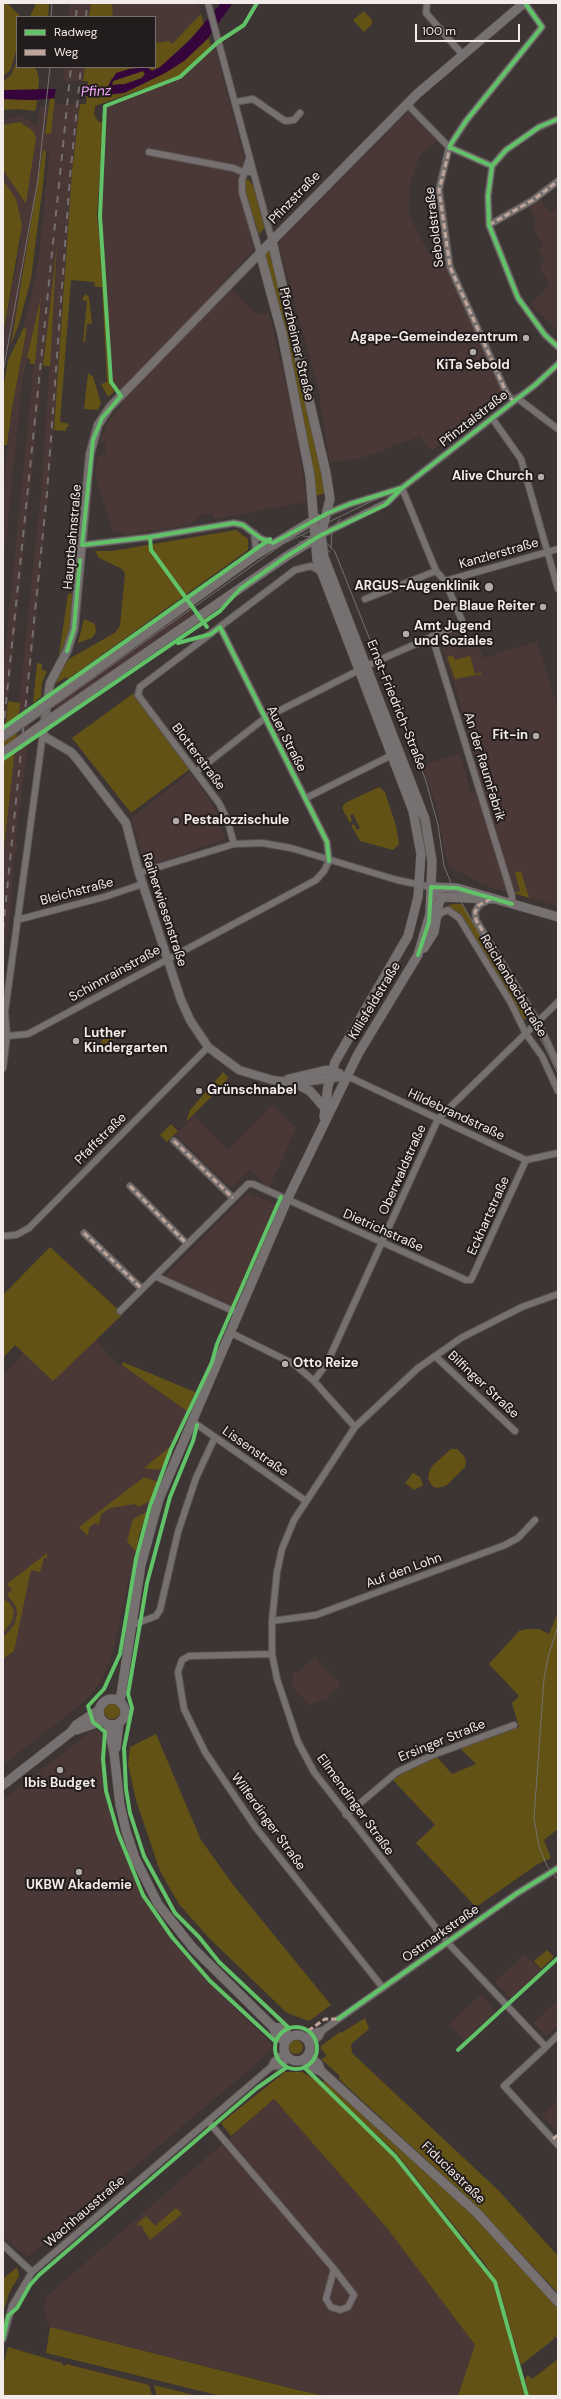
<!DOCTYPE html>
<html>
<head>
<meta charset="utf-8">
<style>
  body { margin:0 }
  #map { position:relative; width:561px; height:2399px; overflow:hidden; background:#3c3534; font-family:"DM Sans",sans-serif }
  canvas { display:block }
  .frame { position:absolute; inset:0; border:4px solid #f3ebe9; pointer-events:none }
  .legend { position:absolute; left:16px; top:16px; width:140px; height:52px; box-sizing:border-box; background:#221c1c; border:1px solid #766f6e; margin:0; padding:5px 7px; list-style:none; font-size:12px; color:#f3ebe9 }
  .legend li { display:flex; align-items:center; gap:8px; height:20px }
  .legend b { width:20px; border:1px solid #766f6e }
  .scale { position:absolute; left:415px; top:24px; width:105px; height:18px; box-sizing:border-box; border:2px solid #f3ebe9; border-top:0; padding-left:5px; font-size:12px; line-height:14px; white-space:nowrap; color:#f3ebe9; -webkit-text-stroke:3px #221c1c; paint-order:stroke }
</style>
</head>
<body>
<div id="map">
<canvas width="561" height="2399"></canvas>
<div class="frame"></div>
<ul class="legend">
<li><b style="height:5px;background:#61c268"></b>Radweg</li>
<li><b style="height:5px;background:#c0a59a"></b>Weg</li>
</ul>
<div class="scale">100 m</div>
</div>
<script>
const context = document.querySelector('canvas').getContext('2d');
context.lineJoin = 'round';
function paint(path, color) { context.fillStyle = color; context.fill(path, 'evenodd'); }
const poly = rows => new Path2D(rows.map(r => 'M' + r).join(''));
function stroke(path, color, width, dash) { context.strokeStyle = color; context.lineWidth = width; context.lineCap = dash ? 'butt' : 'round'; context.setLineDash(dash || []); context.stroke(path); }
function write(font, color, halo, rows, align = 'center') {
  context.font = font + ' "DM Sans",sans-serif'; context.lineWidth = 4; context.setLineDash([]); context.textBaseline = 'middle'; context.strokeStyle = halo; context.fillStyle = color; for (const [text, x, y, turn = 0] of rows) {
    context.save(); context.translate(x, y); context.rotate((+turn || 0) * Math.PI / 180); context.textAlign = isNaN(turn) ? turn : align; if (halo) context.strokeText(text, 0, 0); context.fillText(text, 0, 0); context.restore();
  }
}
paint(poly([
  [70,3,91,3,89,17,68,17],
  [112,3,198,3,201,14,172,45,168,41,155,43,155,17,113,17],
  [215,48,245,162,241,198,254,250,224,282,258,315,269,312,295,422,307,502,214,519,213,513,200,515,194,524,126,535,113,532,95,475,97,456,106,455,105,442,100,442,102,436,110,419,123,404,119,389,113,381,101,216,107,107,180,79],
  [64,67,85,67,83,81,63,82],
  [54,104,80,104,72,172,54,430,28,702,30,706,28,746,21,795,22,803,19,808,16,842,18,846,14,858,10,916,3,957,3,857,41,491,57,256,43,366,3,752,3,673,40,300,22,384,3,571,3,491,12,408,27,329,23,329,35,280,40,249,49,153,43,149,11,345,3,356,3,335,21,241,3,180,3,170,25,203,32,130,20,122,3,125,3,119,21,116,37,125,40,106,49,106,45,134,50,134],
  [409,110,437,141,425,152,423,151,419,158,410,183,409,215,428,253,443,248,447,269,505,396,432,451,420,436,362,458,330,463,318,389,278,243],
  [540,199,550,213,556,209,558,212,558,331,530,304,550,285,539,266,545,262,537,249,543,245,534,229,534,223,536,221,528,207],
  [190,608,194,614,53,713,54,703],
  [468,627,484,658,537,641,556,703,558,702,558,906,483,885,450,867,446,858,436,804,422,766,460,753,470,790,468,794,483,789,455,686,438,639],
  [190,772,217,811,225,839,152,865,147,864,144,861,131,818],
  [272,1105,296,1128,269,1188,250,1170,231,1188,176,1135,194,1116,228,1150],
  [248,1193,276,1204,232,1305,165,1276],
  [95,1340,118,1365,122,1365,187,1411,160,1470,140,1532,111,1659,101,1682,84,1702,3,1765,3,1375,24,1353,53,1381],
  [315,1657,341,1685,327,1698,309,1705,292,1687,293,1672,298,1672],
  [97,1730,103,1735,101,1762,104,1786,112,1819,141,1896,162,1926,190,1960,215,1989,271,2043,272,2047,270,2052,28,2257,3,2237,3,1800,91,1731],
  [525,1954,541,1970,511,1998,495,1982],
  [481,1994,496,2011,464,2041,449,2024],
  [558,2000,558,2025,546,2036,533,2023],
  [274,2099,387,2228,475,2345,458,2396,325,2396,50,2327,43,2309,47,2296],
  [558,2100,558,2132,542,2115]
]), '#493835');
paint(poly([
  [3,3,7,3,21,17,17,17,17,48,11,69,3,77],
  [36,3,49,3,48,17,30,17],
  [91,3,112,3,113,17,89,17],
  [364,11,372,20,372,24,364,32,353,20],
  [201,14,204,25,163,66,152,71,147,67,111,79,108,88,87,89,88,81,83,81,85,67,155,67,155,43,169,41,172,44],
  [209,38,211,47,180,76,95,106,94,115,99,122,103,123,97,215,107,313,110,382,114,392,108,397,101,384,107,382,102,287,95,287,94,282,71,280,60,422,69,424,68,427,66,427,66,431,54,430,72,172,80,104,86,104,87,95,102,96,124,93,165,73,184,61],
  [17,60,17,67,34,67,37,71,39,79,38,90,3,90,3,81,11,75],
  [143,71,145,74,142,78,125,84,112,85,113,81],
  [50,98,55,98,51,134,45,134],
  [3,99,37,100,36,109,34,111,18,109,3,110],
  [20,122,32,130,36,137,26,204,3,170,3,125],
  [43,149,46,152,44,176,31,279,19,324,11,345],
  [248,179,254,187,265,228,259,234,243,185,244,181],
  [3,180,16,199,22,225,3,335],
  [57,245,50,366,43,366,48,324],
  [272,246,328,492,316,496,262,256],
  [85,294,89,297,92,324,87,324,85,342,83,342,87,301,82,300],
  [41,296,35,364,30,364,30,359,27,358],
  [27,328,12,408,7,445,4,445,3,456,3,389,8,360,23,329],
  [88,373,93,377,101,403,98,410,84,409],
  [236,530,248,539,248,550,68,679,66,677,55,684,60,672,69,659,116,632,120,625,125,574,122,569,99,558,95,551,112,551],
  [71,593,73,596,69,636,59,655,68,594],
  [84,619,95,624,96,632,92,638,78,643],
  [453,655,455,660,470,656,475,674,481,672,481,674,455,679,447,657],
  [37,663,42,664,42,670,47,671,42,683,41,697,33,703],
  [134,693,190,769,131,813,72,738],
  [8,701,20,703,3,857,3,752],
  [379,787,385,792,396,826,399,844,393,850,360,841,351,825,354,824,357,830,360,828,353,814,350,815,352,821,350,823,342,808,345,803],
  [521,871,529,898,514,893,520,891,515,873],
  [454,904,462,904,529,1015,524,1020,522,1020,459,913,449,907,449,905],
  [108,1034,114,1040,100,1055,94,1049],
  [223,1072,228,1077,226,1082,186,1122,190,1110],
  [171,1124,178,1131,167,1142,160,1135],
  [50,1247,123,1314,53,1381,15,1345,3,1358,3,1295],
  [123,1362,195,1392,187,1411,122,1365],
  [171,1446,164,1467,158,1470,144,1468],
  [451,1449,457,1449,464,1456,466,1461,465,1467,446,1486,437,1488,432,1486,428,1479,429,1472,433,1465],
  [413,1473,420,1477,423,1485,414,1490,405,1483],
  [144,1477,158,1482,150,1501,138,1507,135,1504,110,1508,101,1514,99,1524,95,1523,89,1528,88,1536,79,1527],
  [147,1512,139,1536,136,1552,127,1541,133,1519],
  [47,1553,47,1558,44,1558,40,1572,31,1570,14,1651,3,1659,3,1638,14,1625,17,1614,16,1607,7,1594,12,1590,7,1584],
  [3,1599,10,1603,14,1612,12,1621,3,1633],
  [558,1612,558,1829,544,1840,551,1858,538,1864,476,1907,416,1843,435,1825,393,1780,405,1772,437,1757,452,1774,476,1764,460,1748,519,1727,512,1703,519,1696,489,1664,519,1631,526,1629,539,1629,549,1634],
  '104 1711a8 8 0 1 1 16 0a8 8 0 1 1-16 0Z',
  [156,1734,201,1840,234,1886,331,2005,309,2021,287,2013,210,1939,179,1904,160,1871,136,1800,128,1764,130,1747],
  [547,1950,554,1957,541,1969,534,1961],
  [365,2018,369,2029,351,2044,352,2053,499,2191,558,2256,558,2293,474,2204,339,2079,340,2076,321,2059,327,2056,321,2049,321,2046,340,2032,341,2033],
  '289 2047a7 7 0 1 1 14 0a7 7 0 1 1-14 0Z',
  [285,2072,302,2072,317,2081,390,2153,494,2284,525,2396,458,2396,475,2345,387,2228,274,2099,231,2136,221,2123],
  [324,2080,466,2208,558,2307,558,2339,554,2336,554,2339,521,2365,498,2284,485,2264,396,2153,322,2083],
  [176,2208,182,2214,150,2240,141,2225,138,2226,137,2224,146,2216,155,2226],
  [17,2267,19,2276,9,2293,3,2313,3,2279],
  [50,2327,298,2390,325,2396,221,2396,46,2353],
  [8,2347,62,2363,64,2367,66,2364,149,2385,152,2396,3,2396,3,2366],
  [558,2359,558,2396,529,2396,525,2379,528,2375,532,2379],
  [154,2385,197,2396,157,2396]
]), '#635216');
paint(poly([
  [221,3,233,3,207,39,184,61,165,73,124,93,32,100,3,99,3,90,107,88,116,73,129,69,147,67,152,71,160,67,190,40],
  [143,71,145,74,142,78,125,84,112,85,113,81]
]), '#36053b');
paint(poly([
  [56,87,87,87,86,97,54,100]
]), '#3c3534');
const minor = poly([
  [208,3,272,241],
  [427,3,426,13,462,54],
  [235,102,253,99,285,121,294,120,300,113],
  [407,104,449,147,492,166],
  [558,119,539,127,506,150,492,166,488,196,489,225,518,298,545,335,558,347],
  [149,152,233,168,243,172,253,172],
  [249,159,242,180,242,192,260,253],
  [489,225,533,200,558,181],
  [517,398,558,429],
  [513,401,506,392,450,267,439,190,449,147,466,121,542,27,525,3],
  [492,418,521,459,558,589],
  [328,513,350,504,402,488],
  [254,533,256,548,254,556],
  [321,535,388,502,402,488,535,385,558,364],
  [82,545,150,537,234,523,243,525,260,538,273,543],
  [445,581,558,549],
  [365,599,436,571],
  [432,636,512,896,512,904],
  [196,772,265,718,375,662,463,623,445,581,436,571,402,488],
  [306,798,392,755],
  [234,844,227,819,219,803,138,695,140,687,295,570,311,566,321,572],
  [139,873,234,844,262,843,291,848,397,880,431,887],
  [489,900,479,905,475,912,476,920,538,1022,558,1065],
  [437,918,441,913,448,910,459,918,511,1003,526,1034,542,1056,558,1091],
  [17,920,104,897,143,884],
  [7,1036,28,1034,316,880,324,871,329,861,327,842,220,627],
  [3,1068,7,1036,5,1012,43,733],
  [347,1076,526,1160,558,1153],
  [174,1141,233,1198],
  [130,1186,187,1244],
  [84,1233,142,1289],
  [3,1236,16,1235,29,1228,208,1047],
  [155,1276,238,1313],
  [558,1294,522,1307,461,1338,418,1368,355,1427,294,1520,282,1549,277,1572,272,1621,272,1654,277,1679,298,1742,314,1772,447,1942,546,2047,504,2086,558,2145],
  [120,1311,248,1184,253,1184,466,1280,471,1280,526,1160],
  [229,1332,294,1364,314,1381,355,1427],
  [435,1356,515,1431],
  [314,1381,327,1363,438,1119,558,1002],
  [192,1421,306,1501],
  [272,1621,316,1615,505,1545,518,1538,535,1520],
  [130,1626,156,1616,160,1610,178,1532,196,1478,215,1437],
  [272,1654,189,1656,182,1660,178,1672,184,1709,205,1752,256,1828,383,1988],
  [346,1815,397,1772,433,1755,514,1725],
  [306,2039,315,2032,323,2030,516,1894,558,1868],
  [309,2044,319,2037,323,2030],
  [546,2047,558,2035],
  [271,2067,278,2066,288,2059],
  [208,2121,334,2269],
  [3,2245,32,2272],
  [334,2269,354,2295,348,2307,340,2310,331,2307,326,2299,334,2269],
  [3,2339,12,2306,32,2272,271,2067,274,2061,284,2053]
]);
const tertiary = poly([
  [260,253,110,407,98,425,90,454,74,629,67,651,50,683,43,733,45,737,71,752,78,760,126,823,139,873,181,1000,190,1020,208,1047,239,1070,272,1080,295,1083,347,1076],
  [288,1079,326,1070,339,1073]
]);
const secondary = poly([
  [55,699,254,556,317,518],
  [53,717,287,556,318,537],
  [430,885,434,892,442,897,491,899],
  [431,887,457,888,558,917],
  [424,948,434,932,439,903,442,897],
  [295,1083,310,1091,324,1107],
  [324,1117,328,1086,335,1062,408,936,418,897,421,854,413,811,317,560,310,476,282,334,260,253,417,94,524,3],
  '99 1712a13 13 0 1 1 26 0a13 13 0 1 1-26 0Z',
  [120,1701,141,1565,159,1499,287,1200,358,1054,418,955,430,914,432,861,425,819,324,557,321,535,330,499,326,473,272,241],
  [108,1724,114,1753,120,1805,126,1831,135,1858,158,1904,193,1948,273,2027,276,2034,285,2042],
  [76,1730,102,1721],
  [116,1748,119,1723],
  [3,1785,71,1732,76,1725,99,1710],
  [273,2027,281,2028,290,2037],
  '284 2048a13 13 0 1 1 26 0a13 13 0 1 1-26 0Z',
  [308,2055,318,2064,321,2071,477,2213,558,2302],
  [303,2060,313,2068,321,2071]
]);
stroke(minor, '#595352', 8);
stroke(tertiary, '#595352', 10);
stroke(secondary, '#595352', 10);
stroke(minor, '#767070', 6);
stroke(tertiary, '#767070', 8);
stroke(secondary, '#767070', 9);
stroke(poly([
  [51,17,52,3],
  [3,372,38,179,50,67],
  [303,536,322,538,335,552,425,778,438,825,444,866,453,888,544,1045,558,1074],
  [299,542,315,542,330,552],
  [331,548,332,531,340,519],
  [3,742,283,544,397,489,534,384,558,362],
  [558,1626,548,1657,544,1679,534,1818,539,1847,547,1866,558,1880]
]), '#747070', 1);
stroke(poly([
  [76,17,77,3],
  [86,17,87,3],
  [3,732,71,67],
  [3,930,47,493,70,177,81,67]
]), '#747070', 2, [7, 7]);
const secondaryBridge = poly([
  [3,736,55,699],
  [3,753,53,717]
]);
stroke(secondaryBridge, '#595352', 10, []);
stroke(secondaryBridge, '#767070', 9);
stroke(poly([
  [451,144,439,190,450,267,506,392,513,401],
  [489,225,533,200,558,181],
  [491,899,479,905,475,912,476,920,538,1022],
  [174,1141,233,1198],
  [130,1186,187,1244],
  [84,1233,142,1289],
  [308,2031,325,2019,338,2019],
  [553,2139,558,2135]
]), '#c0a59a', 3, [6, 3]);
stroke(poly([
  [257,3,244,25,218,42,180,77,105,106,100,216,111,382,121,396,102,418,93,440,82,545,150,537,234,523,243,525,260,538,273,543,328,513,350,504,402,488],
  [558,119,539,127,506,150,492,166,488,196,489,225,518,298,545,335,558,347],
  [492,166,449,147,466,121,542,27,525,3],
  [150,537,151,550,207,627],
  [178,643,211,634,220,627,327,842,329,861],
  [67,651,74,629,80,560],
  [3,728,270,539],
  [3,759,220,611,240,589,287,556,321,535,385,505,402,488,535,385,558,364],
  [418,955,429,922,431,887,457,888,512,904],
  [197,1425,193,1441,170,1497,147,1583,128,1694,132,1708,124,1748,126,1789,130,1813,144,1856,175,1913,199,1937,219,1962,289,2028],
  [338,2019,516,1894,558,1868],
  '275 2048a21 21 0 1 1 42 0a21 21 0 1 1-42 0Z',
  [276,2042,210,1981,172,1937,143,1895,118,1833,106,1791,103,1759,105,1732,93,1722,88,1706,104,1689,120,1654,136,1559,150,1506,171,1449,212,1362,217,1344,281,1197],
  [458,2050,558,1958],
  [305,2068,395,2156,495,2282,527,2396],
  [3,2339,8,2316,17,2308,30,2285,39,2275,257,2088,287,2067]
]), '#61c268', 4);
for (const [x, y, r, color] of [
  [526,338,4,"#b3abaa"],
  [473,352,4,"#b3abaa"],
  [541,477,4,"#b3abaa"],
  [489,587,5,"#b3abaa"],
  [543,607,4,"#b3abaa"],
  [406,634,4,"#b3abaa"],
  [536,736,4,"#b3abaa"],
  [176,821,4,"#b3abaa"],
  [76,1041,4,"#b3abaa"],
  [199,1091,4,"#b3abaa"],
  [285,1364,4,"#b3abaa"],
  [60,1770,4,"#b3abaa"],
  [79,1872,4,"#b3abaa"]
]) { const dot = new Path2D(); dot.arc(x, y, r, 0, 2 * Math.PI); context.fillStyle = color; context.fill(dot); stroke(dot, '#221c1c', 1.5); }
write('13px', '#f3ebe9', '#221c1c', [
  ["Pfinzstraße",295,198,-46],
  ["Seboldstraße",435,227,-97],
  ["Pforzheimer Straße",296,344,77],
  ["Pfinztalstraße",474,419,-38],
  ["Hauptbahnstraße",73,537,-85],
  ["Kanzlerstraße",499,554,-16],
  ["Ernst-Friedrich-Straße",396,705,68],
  ["Auer Straße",286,739,63],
  ["Blotterstraße",198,757,53],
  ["An der RaumFabrik",484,767,73],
  ["Bleichstraße",77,892,-15],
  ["Raiherwiesenstraße",164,910,72],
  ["Schinnrainstraße",115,974,-29],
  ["Reichenbachstraße",513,986,59],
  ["Killisfeldstraße",375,1001,-59],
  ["Hildebrandstraße",456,1115,25],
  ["Pfaffstraße",101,1139,-45],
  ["Oberwaldstraße",403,1170,-66],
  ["Eckhartstraße",489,1216,-66],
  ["Dietrichstraße",383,1231,24],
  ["Bilfinger Straße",483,1385,43],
  ["Lissenstraße",255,1452,35],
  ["Auf den Lohn",404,1571,-20],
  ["Ersinger Straße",442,1741,-22],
  ["Ellmendinger Straße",355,1805,54],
  ["Wilferdinger Straße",268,1822,54],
  ["Ostmarkstraße",441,1934,-35],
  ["Fiduciastraße",453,2173,44],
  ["Wachhausstraße",85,2212,-41]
]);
write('bold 13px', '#f3ebe9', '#221c1c', [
  ["Agape-Gemeindezentrum",518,338],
  ["KiTa Sebold",473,366,"center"],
  ["Alive Church",533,477],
  ["ARGUS-Augenklinik",480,587],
  ["Der Blaue Reiter",535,607],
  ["Amt Jugend",414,627,"left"],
  ["und Soziales",414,642,"left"],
  ["Fit-in",528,736],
  ["Pestalozzischule",184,821,"left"],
  ["Luther",84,1034,"left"],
  ["Kindergarten",84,1049,"left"],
  ["Grünschnabel",207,1091,"left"],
  ["Otto Reize",293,1364,"left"],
  ["Ibis Budget",60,1784,"center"],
  ["UKBW Akademie",79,1886,"center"]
], 'right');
write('italic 14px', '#f4a7fc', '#221c1c', [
  ["Pfinz",96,92,-3]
]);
</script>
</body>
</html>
